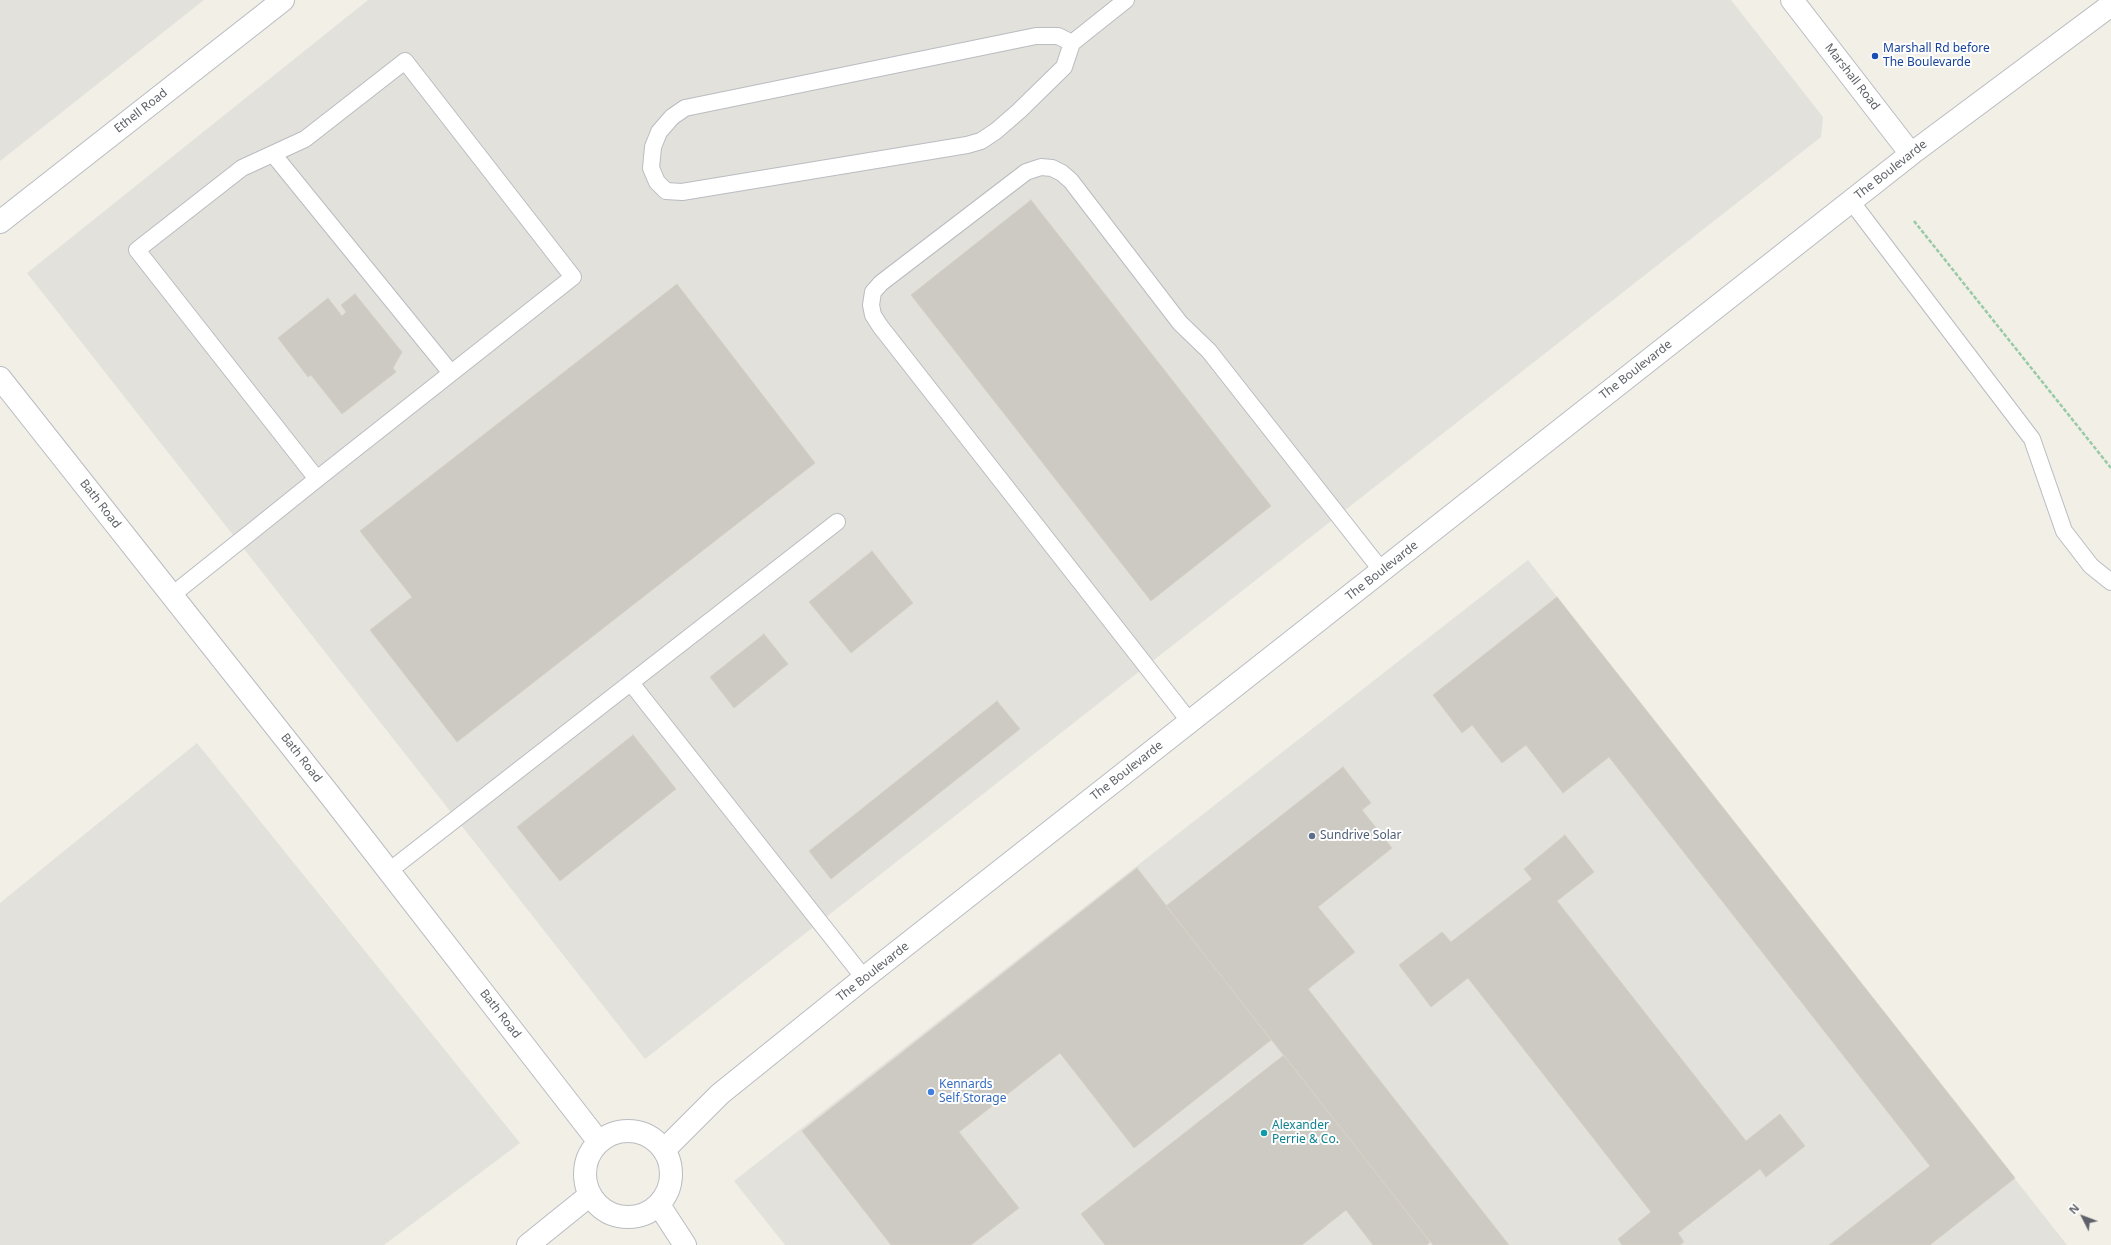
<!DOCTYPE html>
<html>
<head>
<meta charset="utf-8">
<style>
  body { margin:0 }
  #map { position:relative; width:2111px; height:1245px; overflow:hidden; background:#f1efe6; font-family:"Noto Sans",sans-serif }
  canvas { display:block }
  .north { position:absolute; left:2063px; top:1197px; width:40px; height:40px; -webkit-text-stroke:3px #fff; paint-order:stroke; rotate:312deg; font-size:11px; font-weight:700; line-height:16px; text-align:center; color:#5e6268 }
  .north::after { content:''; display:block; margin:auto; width:14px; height:18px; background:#5e6268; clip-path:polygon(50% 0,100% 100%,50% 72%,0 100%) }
</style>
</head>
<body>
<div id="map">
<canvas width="2111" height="1245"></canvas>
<div class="north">N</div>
</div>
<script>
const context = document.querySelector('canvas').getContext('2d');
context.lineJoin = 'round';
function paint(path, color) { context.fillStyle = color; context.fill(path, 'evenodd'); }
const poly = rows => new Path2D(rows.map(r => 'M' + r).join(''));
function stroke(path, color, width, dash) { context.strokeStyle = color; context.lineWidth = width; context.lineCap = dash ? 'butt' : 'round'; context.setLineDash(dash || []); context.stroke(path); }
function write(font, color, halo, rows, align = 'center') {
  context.font = font + ' "Noto Sans",sans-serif'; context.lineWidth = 4; context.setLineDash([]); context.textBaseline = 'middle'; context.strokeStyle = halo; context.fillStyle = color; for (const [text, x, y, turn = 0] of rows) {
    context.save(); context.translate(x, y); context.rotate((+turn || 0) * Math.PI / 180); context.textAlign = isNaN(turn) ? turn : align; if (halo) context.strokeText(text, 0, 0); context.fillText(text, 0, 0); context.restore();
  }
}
paint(poly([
  [0,0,204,0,0,161],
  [368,0,1731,0,1823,117,1821,137,645,1059,27,273],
  [1528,560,2067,1245,785,1245,734,1181],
  [197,743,520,1143,384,1245,0,1245,0,903]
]), '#e2e1db');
const building = poly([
  [1031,200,1271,506,1151,601,911,295,1031,200],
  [677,284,815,463,457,742,370,630,412,597,360,531,677,284],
  [355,294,402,352,393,368,396,372,342,414,311,375,308,377,278,338,328,298,342,316,346,312,341,305,355,294],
  [872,551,913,603,851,653,809,602,872,551],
  [1557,597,2015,1178,1930,1245,1829,1245,1930,1166,1609,757,1563,793,1526,745,1502,763,1472,725,1462,733,1433,695,1557,597],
  [764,634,788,664,734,708,710,677,764,634],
  [997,701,1020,729,831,879,809,851,997,701],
  [633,735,676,789,560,881,517,827,633,735],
  [1343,767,1371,803,1362,810,1392,848,1318,907,1355,952,1308,989,1509,1245,1433,1245,1166,906,1343,767],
  [1565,835,1594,872,1557,901,1746,1141,1780,1114,1805,1146,1766,1177,1760,1169,1678,1233,1684,1242,1680,1245,1622,1245,1618,1239,1651,1212,1468,978,1431,1007,1399,965,1442,932,1451,942,1532,879,1524,869,1565,835],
  [1137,868,1271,1040,1134,1148,1060,1053,959,1132,1019,1208,971,1245,891,1245,802,1131,1137,868],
  [1284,1055,1430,1242,1427,1245,1373,1245,1346,1210,1302,1245,1105,1245,1081,1214,1284,1055]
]);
paint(building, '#cccac3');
stroke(building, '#d7d1c4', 1);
const service = poly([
  [1072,43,1058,36,1036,36,685,108,672,117,659,132,653,147,651,168,657,182,666,191,682,192,967,145,981,141,996,131,1019,111,1064,67,1072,43,1126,0],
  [273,154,451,373],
  [1851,201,2032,439,2064,531,2091,566,2111,582],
  [172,595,256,528,317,479,573,277,405,61,305,139,242,168,137,250,317,479],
  [631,683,864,978],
  [1190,722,880,326,873,315,871,305,873,292,881,283,1026,172,1041,167,1052,168,1062,173,1071,181,1180,323,1209,351,1382,571],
  [389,871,837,522]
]);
const minor = poly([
  [1792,0,1911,154],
  [0,222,283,0],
  [664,1150,720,1094,864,978,1911,154,2111,5]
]);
const tertiary = poly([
  [0,378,329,794,599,1142],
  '585 1174a43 43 0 1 1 86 0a43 43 0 1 1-86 0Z',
  [659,1205,685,1245],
  [528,1245,590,1195]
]);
stroke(service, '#b9bcc1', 18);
stroke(minor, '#b9bcc1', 24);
stroke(tertiary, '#b9bcc1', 24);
stroke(poly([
  [1914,221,2111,468]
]), '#98caa6', 2.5, [4, 2]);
stroke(service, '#fff', 16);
stroke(minor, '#fff', 22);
stroke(tertiary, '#fff', 22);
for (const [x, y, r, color] of [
  [1875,56,4,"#1a4fb4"],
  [1312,836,4,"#5c6f8a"],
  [931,1092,4,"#3f7fe0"],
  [1264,1133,4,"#0f9aa8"]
]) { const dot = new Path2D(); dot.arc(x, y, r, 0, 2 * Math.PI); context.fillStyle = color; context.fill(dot); stroke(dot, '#fff', 1.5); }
write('12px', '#164399', '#fff', [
  ["Marshall Rd before",1883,49],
  ["The Boulevarde",1883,63]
], 'left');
write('12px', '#5e6268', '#fff', [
  ["Marshall Road",1852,77,52],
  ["Ethell Road",141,111,-38],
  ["The Boulevarde",1891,170,-38],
  ["The Boulevarde",1636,370,-38],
  ["Bath Road",100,504,52],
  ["The Boulevarde",1382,571,-38],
  ["Bath Road",301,758,52],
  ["The Boulevarde",1127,771,-38],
  ["The Boulevarde",873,972,-38],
  ["Bath Road",500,1014,52]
]);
write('12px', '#4e5e75', '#fff', [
  ["Sundrive Solar",1320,836]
], 'left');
write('12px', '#366cbe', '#fff', [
  ["Kennards",939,1085],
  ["Self Storage",939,1099]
], 'left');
write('12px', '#0d838f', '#fff', [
  ["Alexander",1272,1126],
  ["Perrie & Co.",1272,1140]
], 'left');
</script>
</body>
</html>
